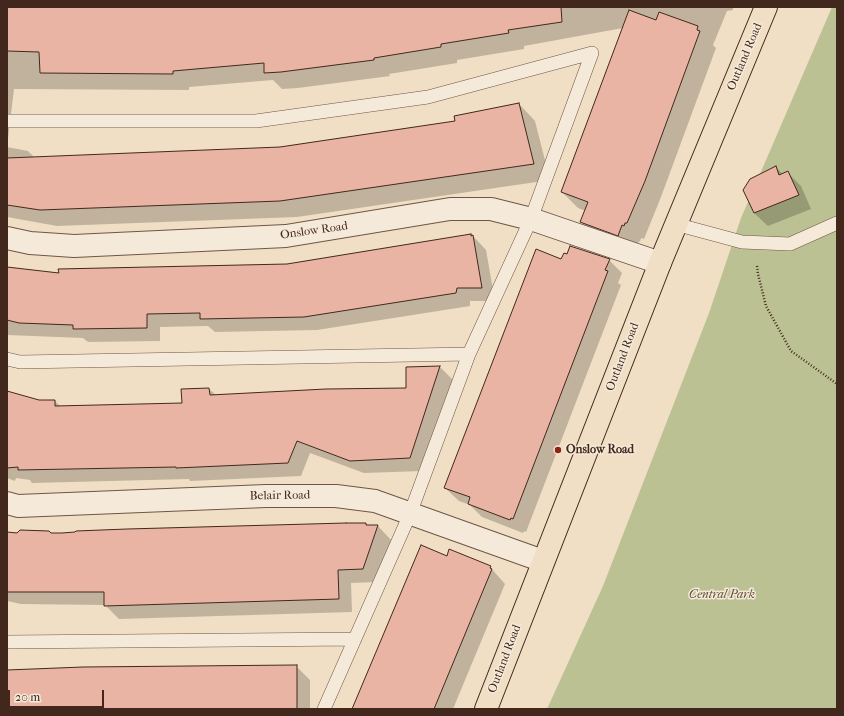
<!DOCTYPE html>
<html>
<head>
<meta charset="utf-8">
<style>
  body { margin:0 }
  #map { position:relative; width:844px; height:716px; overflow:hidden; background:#f0dfc5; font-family:"IM FELL French Canon",serif }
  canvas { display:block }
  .frame { position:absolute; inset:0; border:8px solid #42281c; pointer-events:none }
  .scale { position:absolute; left:8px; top:690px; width:96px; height:18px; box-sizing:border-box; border:2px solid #42281c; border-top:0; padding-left:5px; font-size:12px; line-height:14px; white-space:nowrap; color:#42281c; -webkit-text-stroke:3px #f5ead9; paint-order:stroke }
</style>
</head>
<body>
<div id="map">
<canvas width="844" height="716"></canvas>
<div class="frame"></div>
<div class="scale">20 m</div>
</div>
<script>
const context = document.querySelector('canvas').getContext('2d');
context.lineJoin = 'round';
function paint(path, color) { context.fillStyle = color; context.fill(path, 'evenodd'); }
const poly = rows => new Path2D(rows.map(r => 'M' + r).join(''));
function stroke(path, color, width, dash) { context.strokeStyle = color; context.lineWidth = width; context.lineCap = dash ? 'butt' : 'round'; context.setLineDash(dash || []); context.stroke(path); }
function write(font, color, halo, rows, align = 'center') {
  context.font = font + ' "IM FELL French Canon",serif'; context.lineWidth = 3; context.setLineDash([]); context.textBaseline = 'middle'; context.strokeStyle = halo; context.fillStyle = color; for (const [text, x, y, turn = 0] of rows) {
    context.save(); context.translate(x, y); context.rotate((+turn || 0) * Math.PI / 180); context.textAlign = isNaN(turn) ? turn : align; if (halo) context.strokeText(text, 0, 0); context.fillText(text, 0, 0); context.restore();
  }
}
paint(poly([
  [832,7,837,7,837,709,547,709,603,586,709,313,741,218]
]), '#bcc193');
paint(poly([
  [7,7,733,7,733,10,727,11,713,45,716,48,661,197,644,239,641,238,640,242,639,241,635,251,597,238,581,222,586,211,578,208,562,192,623,28,524,46,524,49,457,60,457,63,389,74,390,76,298,88,282,89,273,80,189,87,189,90,14,89,7,147,28,151,35,158,280,148,456,122,519,104,535,121,550,180,297,217,57,226,7,217],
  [776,167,783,175,788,173,801,186,811,209,768,226,754,213],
  [473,236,486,250,495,301,470,301,470,306,317,330,215,332,208,326,160,327,160,341,88,342,83,338,7,335,7,267,60,274,287,265],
  [567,255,609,260,622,273,618,283,621,285,526,532,524,531,523,533,482,517,470,505,459,501,445,488,562,260],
  [440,367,453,380,423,471,364,473,310,453,301,476,190,481,189,479,32,483,30,480,16,478,15,481,7,478,7,392,38,401,55,401,61,407,183,404,209,389,216,395,407,389],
  [366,524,368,526,378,526,391,540,376,582,351,583,352,612,119,619,105,605,21,604,7,601,7,533,50,534],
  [447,557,490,567,505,584,453,709,353,709],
  [296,666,310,680,310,709,7,709,7,671]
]), '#0003');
const building = poly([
  [7,7,561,7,562,22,508,30,509,33,441,44,441,47,374,58,374,60,281,72,264,73,264,63,173,71,173,74,40,73,39,52,7,51,7,7],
  [629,10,656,20,659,12,698,26,697,30,700,31,645,181,627,223,625,223,624,226,622,225,618,236,580,222,588,202,561,192,629,10],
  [519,103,534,164,280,201,40,210,7,205,7,158,280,147,455,121,454,116,519,103],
  [776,166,779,175,788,171,799,195,754,213,743,190,750,179,776,166],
  [471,234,471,236,473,235,482,288,457,288,456,293,304,317,200,319,200,313,147,314,147,328,73,329,73,325,19,323,7,320,7,267,59,273,58,269,287,264,471,234],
  [570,246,610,259,605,270,608,271,513,519,511,518,510,520,468,504,470,497,444,488,536,249,561,259,564,253,567,254,570,246],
  [440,366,410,458,350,461,297,441,288,463,176,468,176,467,18,470,18,467,7,468,7,391,39,400,55,400,55,406,182,403,181,389,209,388,210,395,326,389,406,388,406,367,440,366],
  [346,523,366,523,366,525,378,525,363,569,338,570,339,599,104,606,104,592,7,592,7,532,17,533,20,530,49,531,51,533,62,533,75,532,76,531,127,529,346,523],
  [421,545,447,556,449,549,491,566,490,568,492,569,434,709,352,709,421,545],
  [297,665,297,709,7,709,7,670,83,667,297,665]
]);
paint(building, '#eab4a4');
stroke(building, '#42281c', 1);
const service = poly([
  [7,121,256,121,428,97,592,53,531,219,469,354,410,514,324,709],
  [675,224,742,242,790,244,837,223],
  [7,359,20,362,469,354],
  [7,642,355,639]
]);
const minor = poly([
  [7,238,30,243,74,246,286,236,450,209,491,209,531,219,660,263],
  [7,503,18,506,266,496,336,496,375,501,543,561]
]);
const primary = poly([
  [486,709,660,263,766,7]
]);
stroke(service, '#6e5646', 14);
stroke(minor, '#6e5646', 24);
stroke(primary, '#42281c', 24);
stroke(poly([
  [757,266,758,274,766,306,791,351,837,384]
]), '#42281c', 2.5, [1, 2]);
stroke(service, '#f5ead9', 13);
stroke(minor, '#f5ead9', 22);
stroke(primary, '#f0dfc5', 22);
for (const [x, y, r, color] of [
  [558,450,4,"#8f2418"]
]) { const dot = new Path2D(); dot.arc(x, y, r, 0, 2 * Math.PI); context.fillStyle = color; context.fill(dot); stroke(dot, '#f5ead9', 1.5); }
write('12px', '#42281c', '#f5ead9', [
  ["Outland Road",745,57,-67],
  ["Onslow Road",314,231,-8],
  ["Outland Road",623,357,-69],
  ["Belair Road",280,496,-1],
  ["Outland Road",505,659,-69]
]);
write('bold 12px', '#42281c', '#f5ead9', [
  ["Onslow Road",566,450]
], 'left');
write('italic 12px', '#604e3a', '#f5ead9', [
  ["Central Park",722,595]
]);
</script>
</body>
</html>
